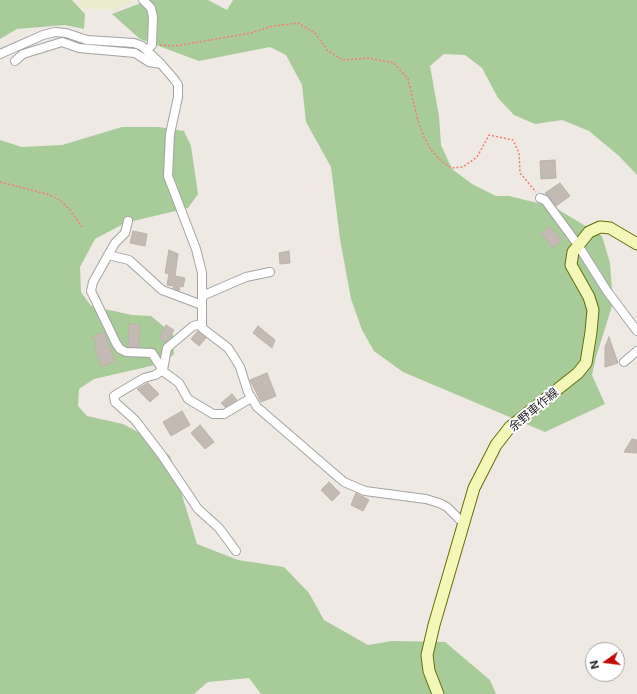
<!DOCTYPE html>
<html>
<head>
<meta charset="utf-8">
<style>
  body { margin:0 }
  #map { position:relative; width:637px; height:694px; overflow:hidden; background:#eeeae3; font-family:Inter,sans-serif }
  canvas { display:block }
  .north { position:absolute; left:585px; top:642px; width:40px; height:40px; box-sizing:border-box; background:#fff; border:1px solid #a5a5a5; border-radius:50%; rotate:256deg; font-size:11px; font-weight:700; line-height:16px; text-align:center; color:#1d1d1d }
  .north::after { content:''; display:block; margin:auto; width:14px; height:18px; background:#c20a08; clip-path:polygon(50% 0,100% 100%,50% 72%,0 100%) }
</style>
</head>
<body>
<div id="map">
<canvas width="637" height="694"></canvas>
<div class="north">N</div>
</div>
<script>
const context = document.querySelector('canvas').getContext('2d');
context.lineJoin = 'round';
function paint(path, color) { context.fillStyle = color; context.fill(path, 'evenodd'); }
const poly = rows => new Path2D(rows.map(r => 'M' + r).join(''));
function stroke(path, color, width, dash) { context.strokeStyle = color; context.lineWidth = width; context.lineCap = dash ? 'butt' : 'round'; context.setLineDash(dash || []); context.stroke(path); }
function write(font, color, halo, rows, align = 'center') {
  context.font = font + ' Inter,"Noto Sans JP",sans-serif'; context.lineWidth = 4; context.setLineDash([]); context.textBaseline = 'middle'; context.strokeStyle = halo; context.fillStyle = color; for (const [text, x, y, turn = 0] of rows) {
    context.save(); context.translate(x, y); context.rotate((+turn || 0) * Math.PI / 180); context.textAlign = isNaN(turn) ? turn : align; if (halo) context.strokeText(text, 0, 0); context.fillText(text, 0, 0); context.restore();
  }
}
paint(poly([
  [77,0,130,0,132,3,117,10,84,9]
]), '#e9eccf');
paint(poly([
  [0,0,72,0,85,14,84,29,65,25,17,29,0,39],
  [149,0,208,0,227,10,233,0,637,0,637,175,619,156,589,131,562,120,535,124,514,115,498,98,482,68,465,55,444,54,430,66,439,116,441,145,452,169,472,184,496,196,509,196,554,207,602,236,610,263,613,303,596,357,592,375,605,404,545,432,403,372,374,351,362,330,351,299,340,239,331,167,306,122,302,85,286,55,270,47,199,61,140,39,112,14],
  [122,127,159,127,184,131,191,146,198,194,188,208,125,223,95,239,80,267,81,292,91,306,132,315,151,316,173,334,174,354,164,363,94,379,79,389,78,406,87,416,123,424,149,438,170,456,197,544,238,560,284,567,309,593,324,620,368,645,392,641,445,642,490,680,496,694,261,694,249,678,208,682,194,694,0,694,0,140,22,147,62,145]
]), '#a7cc99');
const building = poly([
  [555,160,556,178,541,179,540,161,555,160],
  [560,183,570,196,556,206,545,193,560,183],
  [550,227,562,239,553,248,541,233,550,227],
  [133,231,147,234,145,246,130,243,133,231],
  [169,250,178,254,175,276,185,278,183,287,180,286,179,291,173,288,174,286,167,285,169,274,165,273,169,250],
  [289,251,290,263,280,264,279,253,289,251],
  [129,324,140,325,139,347,128,347,129,324],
  [166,325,174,330,166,342,159,338,166,325],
  [258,326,275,340,272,348,253,333,258,326],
  [198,331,206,338,199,346,191,339,198,331],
  [104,332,115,361,102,367,94,348,97,346,93,336,104,332],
  [609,337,618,363,605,367,605,347,609,337],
  [267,373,276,396,261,402,250,380,267,373],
  [148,383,159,394,150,402,137,389,148,383],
  [232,394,237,400,225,407,221,403,232,394],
  [182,411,190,425,171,436,163,422,182,411],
  [200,425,214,442,205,449,191,433,200,425],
  [632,439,637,440,637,453,624,452,632,439],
  [329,482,340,493,332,501,321,490,329,482],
  [356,493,369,500,363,511,351,505,356,493]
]);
paint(building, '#c2bab3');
stroke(building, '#bfb1a6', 1);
const minor = poly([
  [143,0,151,8,153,17,152,45,147,50],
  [0,54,43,35,55,32,66,33,87,40,134,43,142,46,161,64,174,79,178,85,178,97,170,134,168,176,196,249,202,273,202,328,228,348,234,357,240,367,248,392,257,407,344,482,365,491,426,499,439,503,447,507,464,524],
  [15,61,23,54,62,42,79,48,135,53,149,62,161,64],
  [540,198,545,200,578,245,607,291,637,331],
  [128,221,125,233,115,243,93,282,91,291,116,343,120,349,126,352,152,353,164,372,179,383,188,399,213,414,224,414,251,398],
  [108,255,129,260,162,290,202,305],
  [202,296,246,277,270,272],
  [201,324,193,326,167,348,163,370,155,375,144,378,122,391,114,396,115,402,135,420,161,454,198,509,219,528,236,551],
  [624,362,637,351]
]);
const secondary = poly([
  [438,694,429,671,427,655,434,625,474,488,496,445,510,427,578,373,586,363,591,332,593,310,589,297,571,265,573,252,589,232,600,227,610,228,637,244]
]);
stroke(minor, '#a4a4a4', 10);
stroke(secondary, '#626f09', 13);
stroke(poly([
  [160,45,175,46,251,33,273,26,298,23,315,33,328,51,343,60,368,58,394,63,408,79,418,121,424,137,431,150,441,161,452,168,463,167,477,157,489,135,513,140,519,153,520,173,536,192],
  [0,182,50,195,62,202,70,210,82,227]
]), '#f47d6e', 1.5, [2, 2]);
stroke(minor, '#fff', 8);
stroke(secondary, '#f3f7b8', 11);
write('12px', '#1d1d1d', '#fff', [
  ["余野車作線",534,410,-40]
]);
</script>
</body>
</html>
